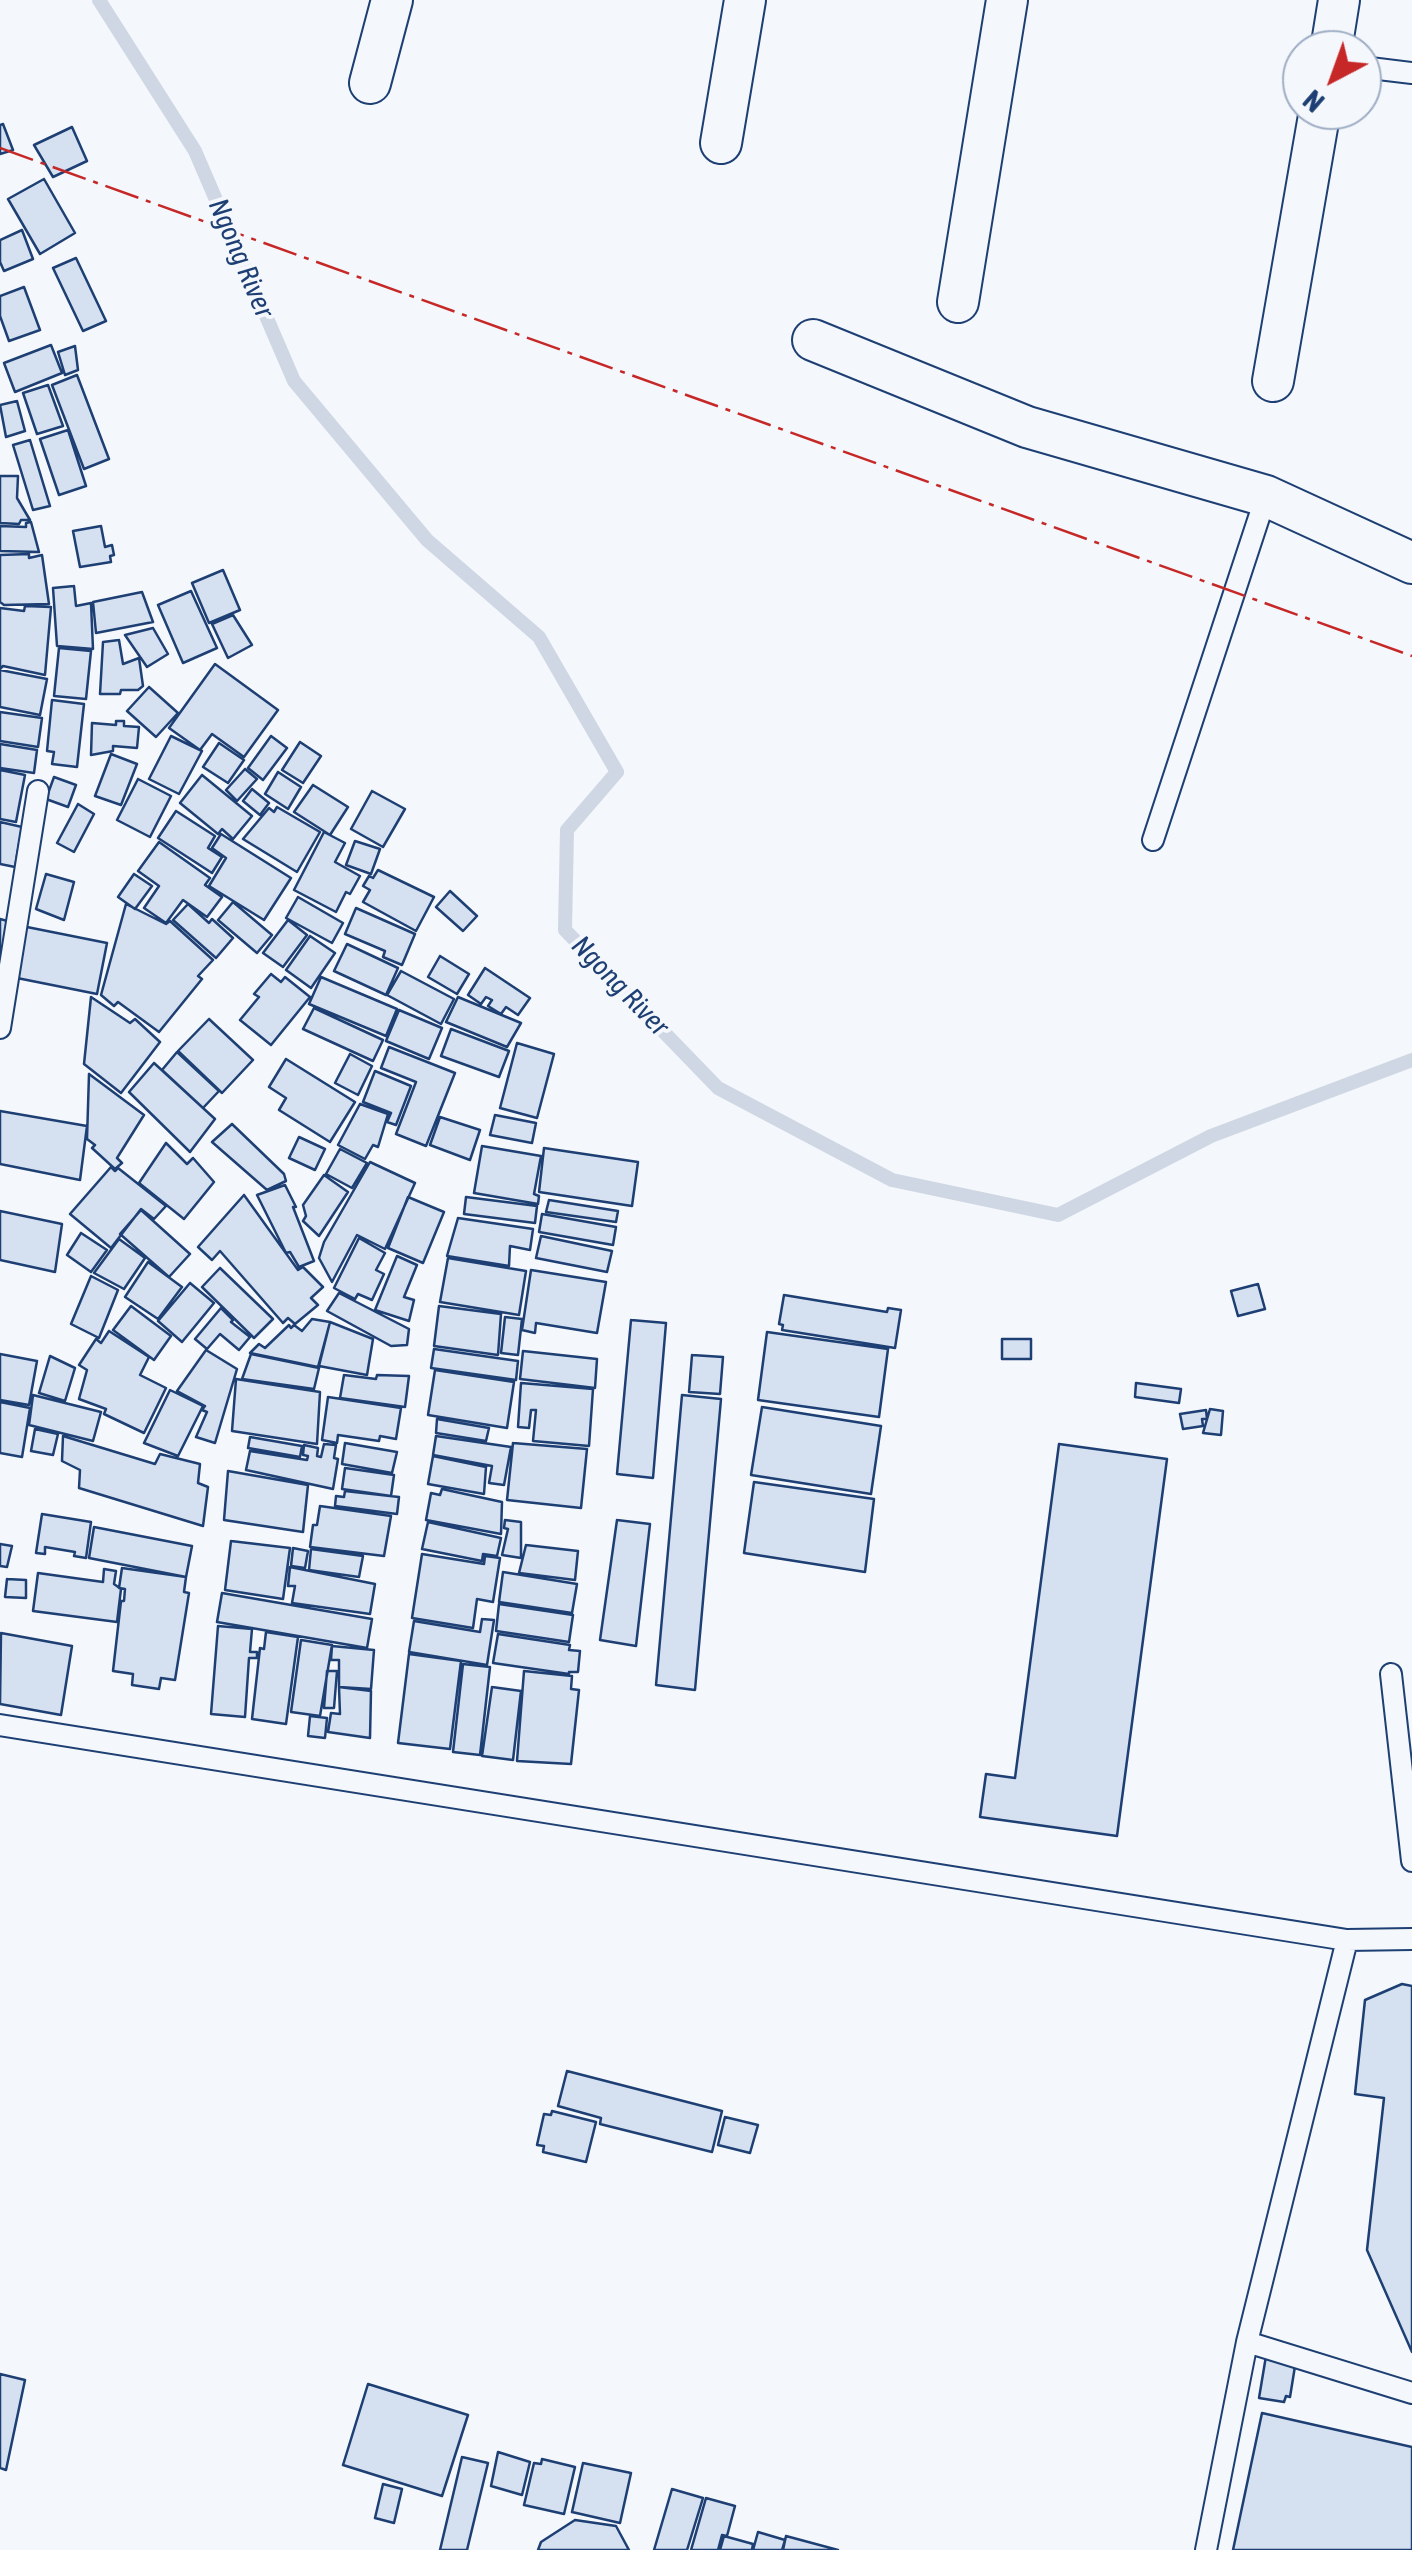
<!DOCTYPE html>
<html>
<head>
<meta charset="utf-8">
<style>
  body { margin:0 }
  #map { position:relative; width:1412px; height:2550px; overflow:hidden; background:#f4f7fb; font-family:"Asap Condensed",sans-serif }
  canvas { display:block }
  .north { position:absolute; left:1282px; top:30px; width:100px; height:100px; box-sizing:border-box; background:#f4f7fb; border:2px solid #9eadc5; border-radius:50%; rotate:221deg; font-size:28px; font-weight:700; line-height:40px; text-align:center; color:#1d3f73 }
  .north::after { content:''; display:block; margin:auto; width:35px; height:45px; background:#c62828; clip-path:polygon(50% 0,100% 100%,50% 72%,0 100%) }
</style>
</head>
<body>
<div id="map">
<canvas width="1412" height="2550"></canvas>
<div class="north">N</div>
</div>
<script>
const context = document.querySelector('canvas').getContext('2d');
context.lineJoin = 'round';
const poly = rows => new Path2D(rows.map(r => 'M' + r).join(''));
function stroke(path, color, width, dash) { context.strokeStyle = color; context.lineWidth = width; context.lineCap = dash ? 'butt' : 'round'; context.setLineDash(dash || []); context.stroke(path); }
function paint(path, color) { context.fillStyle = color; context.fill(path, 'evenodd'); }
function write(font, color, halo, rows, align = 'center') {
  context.font = font + ' "Asap Condensed",sans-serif'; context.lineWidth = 8; context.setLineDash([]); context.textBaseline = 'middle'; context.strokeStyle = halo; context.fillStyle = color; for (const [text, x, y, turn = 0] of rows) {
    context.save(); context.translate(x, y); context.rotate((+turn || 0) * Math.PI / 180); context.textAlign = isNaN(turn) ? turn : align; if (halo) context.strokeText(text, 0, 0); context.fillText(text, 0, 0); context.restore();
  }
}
stroke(poly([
  [99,0,195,151,294,381,427,540,539,637,617,772,567,830,565,930,718,1088,892,1180,1058,1215,1211,1136,1412,1060]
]), '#cfd7e4', 14);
const building = poly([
  [3,124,13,150,0,154,0,125,3,124],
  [72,127,87,161,53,177,34,145,72,127],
  [44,179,75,233,40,254,8,199,44,179],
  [22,230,33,259,4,271,0,262,0,240,22,230],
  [76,258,106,321,83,331,53,268,76,258],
  [24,287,40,330,9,341,0,316,0,296,24,287],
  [51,345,62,373,15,392,4,363,51,345],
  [75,346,78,370,65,375,58,352,75,346],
  [77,375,109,459,84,469,52,385,77,375],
  [48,385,63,426,37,434,23,393,48,385],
  [17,401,25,431,6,437,0,405,17,401],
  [68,430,86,486,59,495,40,439,68,430],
  [30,440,50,506,33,510,13,445,30,440],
  [0,476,18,476,17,498,30,520,21,520,19,524,0,523,0,476],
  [31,522,39,552,0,551,0,526,26,527,26,523,31,522],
  [101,526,105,547,112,545,114,555,110,556,111,562,80,567,73,531,101,526],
  [29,554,29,558,42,555,49,604,4,605,0,602,0,555,29,554],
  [223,570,240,610,209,623,192,583,223,570],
  [74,586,76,606,91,603,93,649,57,646,53,588,74,586],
  [191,591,217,648,183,663,158,605,191,591],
  [142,592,153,622,96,633,93,602,142,592],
  [25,606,51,607,45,675,3,666,0,669,0,608,24,611,25,606],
  [233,615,252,645,228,658,212,624,233,615],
  [153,628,168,654,147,667,125,635,153,628],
  [119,640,123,664,139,658,143,686,138,690,121,690,120,694,100,694,103,642,119,640],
  [59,648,91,651,86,699,54,696,59,648],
  [215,664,278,710,244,757,212,734,200,750,169,728,215,664],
  [0,670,47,679,40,715,0,707,0,670],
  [149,687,178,713,156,737,127,711,149,687],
  [52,700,84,704,77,767,52,764,54,752,47,751,52,700],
  [0,712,42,718,38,747,0,741,0,712],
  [116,721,124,721,124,726,139,727,137,748,113,746,113,751,91,755,92,723,116,725,116,721],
  [171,736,202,751,179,794,149,779,171,736],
  [271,736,287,748,263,780,248,768,271,736],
  [300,742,321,756,303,783,282,770,300,742],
  [219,743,244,760,228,783,203,767,219,743],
  [0,744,37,750,34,773,0,768,0,744],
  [111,754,137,764,121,805,95,796,111,754],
  [245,769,257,779,237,801,226,790,245,769],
  [0,770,25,775,16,822,0,819,0,770],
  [278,772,301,787,288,809,265,794,278,772],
  [202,775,252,816,233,839,222,829,218,834,180,803,202,775],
  [54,777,76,785,68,807,46,799,54,777],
  [138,779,171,796,150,837,117,820,138,779],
  [313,785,348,807,330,835,294,812,313,785],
  [252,789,269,803,260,815,243,801,252,789],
  [372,791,405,809,383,847,351,829,372,791],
  [78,804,94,814,74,852,57,843,78,804],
  [277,807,320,832,297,872,243,839,269,808,274,812,277,807],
  [176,811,215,836,208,848,222,857,212,873,158,838,176,811],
  [0,822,22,827,15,867,0,864,0,822],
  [324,832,345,843,335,862,360,876,350,894,346,892,336,912,294,890,324,832],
  [221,834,291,878,264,920,209,886,226,858,212,848,221,834],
  [355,841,380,849,371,874,346,865,355,841],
  [159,842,210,878,205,885,222,897,207,917,183,900,166,923,144,908,159,886,138,871,159,842],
  [378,870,434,897,416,931,363,902,370,890,363,886,369,876,373,878,378,870],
  [46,874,74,882,64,920,36,909,46,874],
  [134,874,152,886,135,909,118,897,134,874],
  [450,891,477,916,463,931,436,907,450,891],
  [298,897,343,923,332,943,286,918,298,897],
  [233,902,272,935,257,953,218,920,233,902],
  [126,904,166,924,170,921,213,960,198,976,202,979,159,1032,118,1002,114,1006,101,995,126,904],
  [188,904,209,923,212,919,233,938,216,958,173,920,188,904],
  [356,908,415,934,402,965,383,957,385,951,345,934,356,908],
  [0,919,11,922,0,970,0,919],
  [288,920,307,935,283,967,263,953,288,920],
  [22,926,107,943,97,994,12,977,22,926],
  [310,936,335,953,311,988,286,970,310,936],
  [347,944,398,968,386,995,334,971,347,944],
  [440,956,469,974,457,994,428,977,440,956],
  [485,968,530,998,518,1015,506,1007,501,1014,488,1006,492,1000,486,997,481,1004,468,995,485,968],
  [401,971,454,999,441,1024,387,995,401,971],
  [271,974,281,982,285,977,310,997,271,1045,240,1020,259,997,254,994,271,974],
  [321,977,397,1009,386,1036,309,1004,321,977],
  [91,997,130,1023,135,1019,160,1042,121,1093,84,1064,91,997],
  [458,997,521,1023,507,1047,446,1022,458,997],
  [314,1008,383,1040,373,1061,303,1029,314,1008],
  [399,1010,442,1028,429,1059,386,1041,399,1010],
  [209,1019,253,1060,222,1093,178,1051,209,1019],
  [451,1029,509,1051,499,1077,441,1056,451,1029],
  [517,1043,554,1054,537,1118,500,1108,517,1043],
  [389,1047,455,1073,426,1146,396,1134,416,1082,381,1068,389,1047],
  [177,1052,219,1091,203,1108,162,1070,177,1052],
  [350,1054,372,1066,358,1095,335,1083,350,1054],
  [286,1059,355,1102,330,1142,279,1110,286,1098,269,1087,286,1059],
  [154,1063,215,1119,190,1152,129,1092,154,1063],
  [375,1071,411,1086,396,1125,387,1122,391,1113,363,1102,375,1071],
  [89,1074,144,1115,117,1158,122,1163,115,1169,92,1148,95,1145,87,1139,89,1074],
  [360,1104,388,1114,378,1147,373,1145,365,1159,338,1145,360,1104],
  [0,1111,87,1126,80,1180,0,1164,0,1111],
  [495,1115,536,1123,532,1143,490,1135,495,1115],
  [440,1117,480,1130,470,1160,430,1145,440,1117],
  [232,1124,284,1174,286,1181,267,1190,212,1142,232,1124],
  [299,1137,325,1149,315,1170,289,1158,299,1137],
  [166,1143,187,1164,193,1158,214,1182,184,1219,139,1183,166,1143],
  [482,1146,541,1156,534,1194,539,1196,538,1204,474,1193,482,1146],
  [544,1148,638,1162,632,1206,539,1192,544,1148],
  [340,1149,367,1163,352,1188,326,1174,340,1149],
  [370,1162,415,1183,385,1249,357,1235,332,1282,319,1258,324,1242,370,1162],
  [111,1167,115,1171,118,1168,166,1206,154,1219,141,1209,111,1248,70,1214,111,1167],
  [324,1175,348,1192,319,1236,303,1221,306,1216,303,1205,324,1175],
  [285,1185,296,1207,293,1207,314,1261,299,1267,290,1252,286,1253,257,1195,285,1185],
  [244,1195,298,1270,303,1267,323,1287,311,1298,318,1305,295,1324,288,1318,283,1323,220,1251,212,1260,198,1247,244,1195],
  [408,1197,444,1212,423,1263,388,1248,408,1197],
  [466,1197,537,1206,535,1223,464,1214,466,1197],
  [549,1200,618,1211,616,1222,546,1212,549,1200],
  [141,1210,190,1254,169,1277,120,1234,141,1210],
  [0,1211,62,1224,55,1272,0,1260,0,1211],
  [542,1214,616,1227,613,1245,539,1232,542,1214],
  [458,1218,533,1229,530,1250,510,1246,509,1266,447,1256,458,1218],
  [81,1233,107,1250,91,1272,67,1255,81,1233],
  [541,1236,612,1251,607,1272,536,1258,541,1236],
  [359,1238,385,1253,376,1270,384,1274,372,1300,358,1294,355,1299,334,1288,359,1238],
  [119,1239,145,1258,124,1289,94,1273,119,1239],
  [397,1256,417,1265,404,1297,414,1300,409,1321,375,1310,397,1256],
  [448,1258,526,1271,519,1315,440,1302,448,1258],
  [148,1262,182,1287,158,1319,125,1297,148,1262],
  [220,1268,273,1319,254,1338,202,1287,220,1268],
  [531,1270,606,1282,597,1333,536,1323,535,1333,522,1330,531,1270],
  [91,1276,118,1290,99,1338,71,1324,91,1276],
  [190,1283,214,1303,182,1342,158,1321,190,1283],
  [1258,1284,1265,1309,1238,1316,1231,1291,1258,1284],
  [339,1293,409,1329,407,1345,391,1346,327,1311,339,1293],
  [784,1295,887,1312,888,1308,901,1310,895,1348,782,1330,783,1325,779,1324,784,1295],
  [131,1306,171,1336,154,1360,113,1330,131,1306],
  [439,1306,501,1314,498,1355,434,1346,439,1306],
  [221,1308,233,1320,231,1322,250,1337,239,1350,220,1334,207,1349,195,1339,221,1308],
  [505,1317,522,1319,518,1355,501,1353,505,1317],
  [312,1319,330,1322,318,1367,250,1353,259,1344,265,1348,289,1325,291,1328,294,1325,302,1331,312,1319],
  [631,1320,666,1323,653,1478,617,1474,631,1320],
  [330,1322,373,1339,367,1375,319,1366,330,1322],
  [109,1331,149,1357,140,1375,166,1388,144,1433,104,1414,106,1409,79,1399,87,1370,79,1365,96,1339,101,1343,109,1331],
  [767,1332,888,1349,879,1417,758,1400,767,1332],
  [1002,1339,1031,1339,1031,1359,1002,1359,1002,1339],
  [434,1349,518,1361,516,1380,431,1368,434,1349],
  [206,1350,237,1369,215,1443,196,1437,207,1412,202,1410,205,1406,177,1391,206,1350],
  [523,1351,597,1359,595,1388,520,1379,523,1351],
  [0,1354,37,1361,29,1405,0,1400,0,1354],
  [251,1354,319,1368,314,1389,242,1379,251,1354],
  [692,1355,723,1357,720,1394,689,1392,692,1355],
  [50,1356,75,1368,65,1401,39,1393,50,1356],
  [435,1370,514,1382,507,1428,428,1415,435,1370],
  [344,1375,376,1379,377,1375,409,1376,405,1407,340,1398,344,1375],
  [236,1379,320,1392,317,1444,232,1431,236,1379],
  [521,1383,593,1389,589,1446,533,1441,536,1410,531,1410,529,1428,518,1427,521,1383],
  [1136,1383,1181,1389,1179,1403,1135,1397,1136,1383],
  [170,1390,203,1406,178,1456,144,1443,170,1390],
  [33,1395,101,1412,93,1441,29,1425,33,1395],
  [682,1395,721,1399,695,1690,656,1685,682,1395],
  [328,1397,401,1408,396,1439,380,1436,379,1441,338,1435,337,1443,322,1440,328,1397],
  [0,1402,30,1408,22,1457,0,1453,0,1402],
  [762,1407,881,1426,871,1494,751,1475,762,1407],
  [1210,1409,1223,1411,1221,1435,1203,1433,1210,1409],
  [1206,1410,1207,1419,1202,1419,1203,1426,1183,1429,1180,1414,1206,1410],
  [437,1419,489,1428,486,1441,436,1433,437,1419],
  [35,1429,58,1434,53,1455,31,1451,35,1429],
  [63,1436,155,1464,160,1454,200,1464,198,1483,208,1487,203,1526,79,1488,80,1470,62,1461,63,1436],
  [436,1436,511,1447,504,1485,489,1483,492,1466,433,1455,436,1436],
  [250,1437,302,1446,300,1457,248,1448,250,1437],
  [345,1443,397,1452,392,1473,342,1464,345,1443],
  [513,1443,587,1449,581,1508,507,1500,513,1443],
  [324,1444,336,1445,334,1458,338,1459,333,1489,246,1470,250,1451,307,1460,308,1456,303,1455,304,1445,318,1448,317,1456,321,1457,324,1444],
  [1059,1444,1167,1459,1117,1836,980,1817,986,1774,1015,1778,1059,1444],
  [433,1456,486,1467,484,1494,428,1484,433,1456],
  [345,1468,394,1475,391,1496,342,1489,345,1468],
  [228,1471,308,1485,303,1532,224,1520,228,1471],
  [754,1482,874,1499,865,1572,744,1553,754,1482],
  [442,1489,502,1502,501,1534,426,1520,431,1493,440,1495,442,1489],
  [345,1491,399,1497,397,1514,335,1506,336,1496,344,1497,345,1491],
  [320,1506,391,1516,384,1556,310,1547,313,1525,317,1525,320,1506],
  [42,1514,91,1522,86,1558,74,1556,75,1552,45,1547,45,1554,36,1553,42,1514],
  [505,1520,521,1522,521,1558,502,1555,508,1529,504,1528,505,1520],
  [617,1520,650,1524,636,1646,600,1640,617,1520],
  [428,1522,501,1538,497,1556,483,1554,482,1561,422,1549,428,1522],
  [94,1527,192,1546,186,1577,89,1558,94,1527],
  [231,1541,290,1548,283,1599,225,1590,231,1541],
  [0,1544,12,1546,7,1567,0,1566,0,1544],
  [526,1545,578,1551,575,1580,519,1573,526,1545],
  [293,1548,308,1551,305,1568,291,1566,293,1548],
  [311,1549,363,1556,359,1577,309,1570,311,1549],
  [422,1554,484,1564,485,1556,500,1558,493,1602,477,1599,473,1628,412,1618,422,1554],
  [290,1567,375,1584,370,1614,292,1603,295,1586,288,1586,290,1567],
  [122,1568,186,1577,184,1592,189,1593,175,1680,161,1678,159,1689,132,1685,133,1674,113,1671,121,1601,124,1601,125,1589,119,1588,122,1568],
  [104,1569,116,1571,114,1584,121,1589,117,1622,33,1611,38,1573,103,1582,104,1569],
  [503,1572,577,1584,572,1613,499,1602,503,1572],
  [7,1579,26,1580,26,1598,5,1597,7,1579],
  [222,1593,372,1619,367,1648,217,1622,222,1593],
  [499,1604,573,1615,569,1642,496,1631,499,1604],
  [482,1619,494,1620,487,1665,409,1652,414,1621,480,1632,482,1619],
  [218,1626,252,1629,250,1652,257,1652,257,1658,249,1658,245,1717,211,1714,218,1626],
  [266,1632,298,1637,286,1724,252,1719,260,1648,264,1649,266,1632],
  [1,1633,72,1646,61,1715,0,1704,1,1633],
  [498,1634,570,1645,569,1650,580,1651,578,1672,569,1672,569,1674,493,1663,498,1634],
  [301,1640,332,1645,320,1716,291,1712,301,1640],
  [332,1646,374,1650,371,1689,339,1687,339,1660,331,1660,332,1646],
  [409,1654,461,1661,450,1749,398,1743,409,1654],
  [463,1664,490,1667,480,1755,453,1752,463,1664],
  [327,1671,337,1671,334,1708,324,1708,327,1671],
  [524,1671,572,1676,571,1689,579,1690,571,1764,517,1761,524,1671],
  [339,1687,371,1691,370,1738,328,1732,331,1713,340,1714,339,1687],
  [492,1687,521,1691,513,1760,482,1756,492,1687],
  [310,1716,327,1718,325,1738,308,1736,310,1716],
  [1402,1984,1412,1986,1412,2352,1367,2250,1384,2098,1355,2094,1365,2000,1402,1984],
  [567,2071,722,2111,712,2152,600,2124,601,2118,558,2106,567,2071],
  [552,2111,596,2122,586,2162,543,2152,544,2146,537,2145,544,2114,551,2115,552,2111],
  [725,2117,758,2125,750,2153,718,2145,725,2117],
  [1266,2356,1296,2360,1290,2397,1286,2396,1284,2402,1259,2398,1266,2356],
  [0,2374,25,2380,6,2470,0,2468,0,2374],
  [368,2384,468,2415,442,2496,343,2465,368,2384],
  [1262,2413,1412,2447,1412,2550,1233,2550,1262,2413],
  [498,2452,530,2462,522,2495,491,2486,498,2452],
  [462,2457,488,2463,467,2550,440,2550,462,2457],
  [542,2459,575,2467,564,2514,524,2505,534,2463,541,2464,542,2459],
  [583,2463,631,2473,620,2523,572,2512,583,2463],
  [383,2484,402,2489,394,2523,375,2518,383,2484],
  [672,2489,703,2498,687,2550,654,2550,672,2489],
  [706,2498,735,2506,727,2536,722,2535,718,2550,691,2550,706,2498],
  [575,2520,616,2526,629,2550,538,2550,541,2542,575,2520],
  [758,2532,785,2540,782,2550,753,2550,758,2532],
  [724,2536,753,2544,752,2550,720,2550,724,2536],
  [786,2536,838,2550,783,2550,786,2536]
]);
paint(building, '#d5e0f0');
stroke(building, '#1d3f73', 2.5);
const service = poly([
  [1362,67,1412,73],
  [1153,840,1266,496],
  [0,1028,38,791],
  [1391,1674,1412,1861],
  [0,1725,1347,1940,1412,1939],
  [1247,2342,1412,2393],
  [1206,2550,1247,2342,1347,1940]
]);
const minor = poly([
  [1331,50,1339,0],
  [370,83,392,0],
  [721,143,745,0],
  [958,302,1007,0],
  [813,340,1027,427,1266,496,1412,563],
  [1273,381,1320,110]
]);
stroke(service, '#1d3f73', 24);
stroke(minor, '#1d3f73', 44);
stroke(service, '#f4f7fb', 20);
stroke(minor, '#f4f7fb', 40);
stroke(poly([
  [0,148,1412,656]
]), '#c62828', 2.5, [35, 8, 5, 8]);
write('italic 28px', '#1d3f73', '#f4f7fb', [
  ["Ngong River",241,258,67],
  ["Ngong River",620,986,46]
]);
</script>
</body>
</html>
